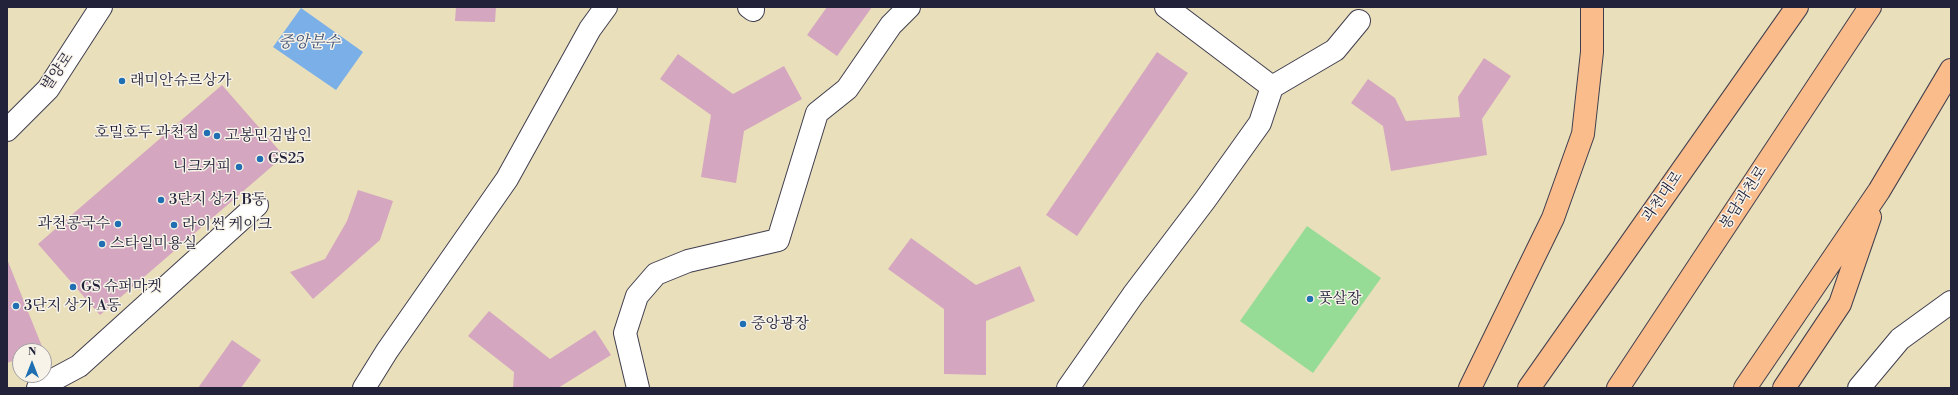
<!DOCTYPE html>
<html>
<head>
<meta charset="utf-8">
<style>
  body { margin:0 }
  #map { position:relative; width:1958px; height:395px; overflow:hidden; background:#e9dfbb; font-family:"Libre Bodoni",serif }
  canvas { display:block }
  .frame { position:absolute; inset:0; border:8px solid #22223b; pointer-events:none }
  .north { position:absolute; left:12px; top:343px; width:40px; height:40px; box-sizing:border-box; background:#f7f3e8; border:1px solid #a29fa3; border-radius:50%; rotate:0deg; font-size:11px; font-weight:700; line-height:16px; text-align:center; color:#22223b }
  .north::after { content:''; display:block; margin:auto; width:14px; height:18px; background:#1f6fb2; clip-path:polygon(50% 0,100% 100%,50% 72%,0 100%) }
</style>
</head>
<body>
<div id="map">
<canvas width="1958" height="395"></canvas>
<div class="frame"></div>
<div class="north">N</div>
</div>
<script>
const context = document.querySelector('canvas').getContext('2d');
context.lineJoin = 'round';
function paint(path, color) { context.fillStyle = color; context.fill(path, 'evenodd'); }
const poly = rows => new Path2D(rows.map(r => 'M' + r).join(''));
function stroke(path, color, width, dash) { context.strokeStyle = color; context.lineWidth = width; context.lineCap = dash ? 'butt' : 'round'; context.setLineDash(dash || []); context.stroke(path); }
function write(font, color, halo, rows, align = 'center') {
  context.font = font + ' "Libre Bodoni","Noto Serif KR",serif'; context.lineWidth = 3; context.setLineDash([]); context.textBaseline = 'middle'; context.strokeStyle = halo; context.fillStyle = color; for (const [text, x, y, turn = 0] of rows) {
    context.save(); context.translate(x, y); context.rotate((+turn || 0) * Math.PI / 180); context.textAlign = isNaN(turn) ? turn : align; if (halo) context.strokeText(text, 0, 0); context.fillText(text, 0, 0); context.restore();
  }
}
paint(poly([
  [1307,226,1381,278,1313,373,1240,321]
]), '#96dc96');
paint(poly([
  [301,8,363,52,336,90,273,47]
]), '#7aafe8');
paint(poly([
  [456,7,496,7,495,22,455,21],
  [827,7,872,7,837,56,807,35],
  [1157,52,1188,73,1077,236,1046,215],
  [678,54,733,94,784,66,802,99,744,131,736,183,701,177,711,115,660,79],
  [1484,58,1511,76,1482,119,1487,155,1391,171,1383,126,1351,103,1368,79,1395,98,1406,121,1460,117,1458,97],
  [222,85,284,156,100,315,38,244],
  [358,190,393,201,380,240,313,299,290,272,325,259,347,221],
  [911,238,976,285,1020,266,1035,301,986,321,986,375,944,374,944,309,888,269],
  [7,259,43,349,38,351,20,351,20,358,7,363],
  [489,311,550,359,595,330,611,355,558,388,513,388,514,372,468,336],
  [232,340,261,360,241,388,198,388]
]), '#d5a6bf');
const minor = poly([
  [749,7,753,10],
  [1272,87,1335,50,1359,21],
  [7,130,48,89,101,7],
  [38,388,79,366,257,205],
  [364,388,387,351,507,179,590,29,606,7],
  [638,388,625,333,637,296,656,274,688,261,778,240,817,113,847,89,891,25,909,7],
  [1068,388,1133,295,1205,200,1260,123,1272,87,1166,7],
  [1859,388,1900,339,1951,302]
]);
const highway = poly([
  [1470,388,1553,218,1583,134,1592,52,1592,7],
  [1529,388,1797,7],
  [1618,388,1870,7],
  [1745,388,1879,191,1951,70],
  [1784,388,1840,304,1870,217]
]);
stroke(minor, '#403e4e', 24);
stroke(highway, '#403e4e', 24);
stroke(minor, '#fff', 22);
stroke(highway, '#f9bc8a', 22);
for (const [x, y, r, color] of [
  [122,81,4,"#1f6fb2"],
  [207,133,4,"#1f6fb2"],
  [217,136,4,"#1f6fb2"],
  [260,159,4,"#1f6fb2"],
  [239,167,4,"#1f6fb2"],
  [161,200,4,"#1f6fb2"],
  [118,224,4,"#1f6fb2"],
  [174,225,4,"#1f6fb2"],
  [102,244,4,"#1f6fb2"],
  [73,287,4,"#1f6fb2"],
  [1310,299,4,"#1f6fb2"],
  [16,306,4,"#1f6fb2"],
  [743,324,4,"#1f6fb2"]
]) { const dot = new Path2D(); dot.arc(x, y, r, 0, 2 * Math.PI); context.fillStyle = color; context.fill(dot); stroke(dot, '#f7f3e8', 1.5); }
write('15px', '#22223b', '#f7f3e8', [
  ["별양로",58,72,-55],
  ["과천대로",1663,197,-55],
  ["봉담과천로",1744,198,-57]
]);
write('15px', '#22223b', '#f7f3e8', [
  ["래미안슈르상가",130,81],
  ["호밀호두 과천점",199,133,"right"],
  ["고봉민김밥인",225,136],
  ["GS25",268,159],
  ["니크커피",231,167,"right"],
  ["3단지 상가 B동",169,200],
  ["과천콩국수",110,224,"right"],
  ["라이썬 케이크",182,225],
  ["스타일미용실",110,244],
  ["GS 슈퍼마켓",81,287],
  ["풋살장",1318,299],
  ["3단지 상가 A동",24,306],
  ["중앙광장",751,324]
], 'left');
write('italic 16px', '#415378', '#f7f3e8', [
  ["중앙분수",309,43]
]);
</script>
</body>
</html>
